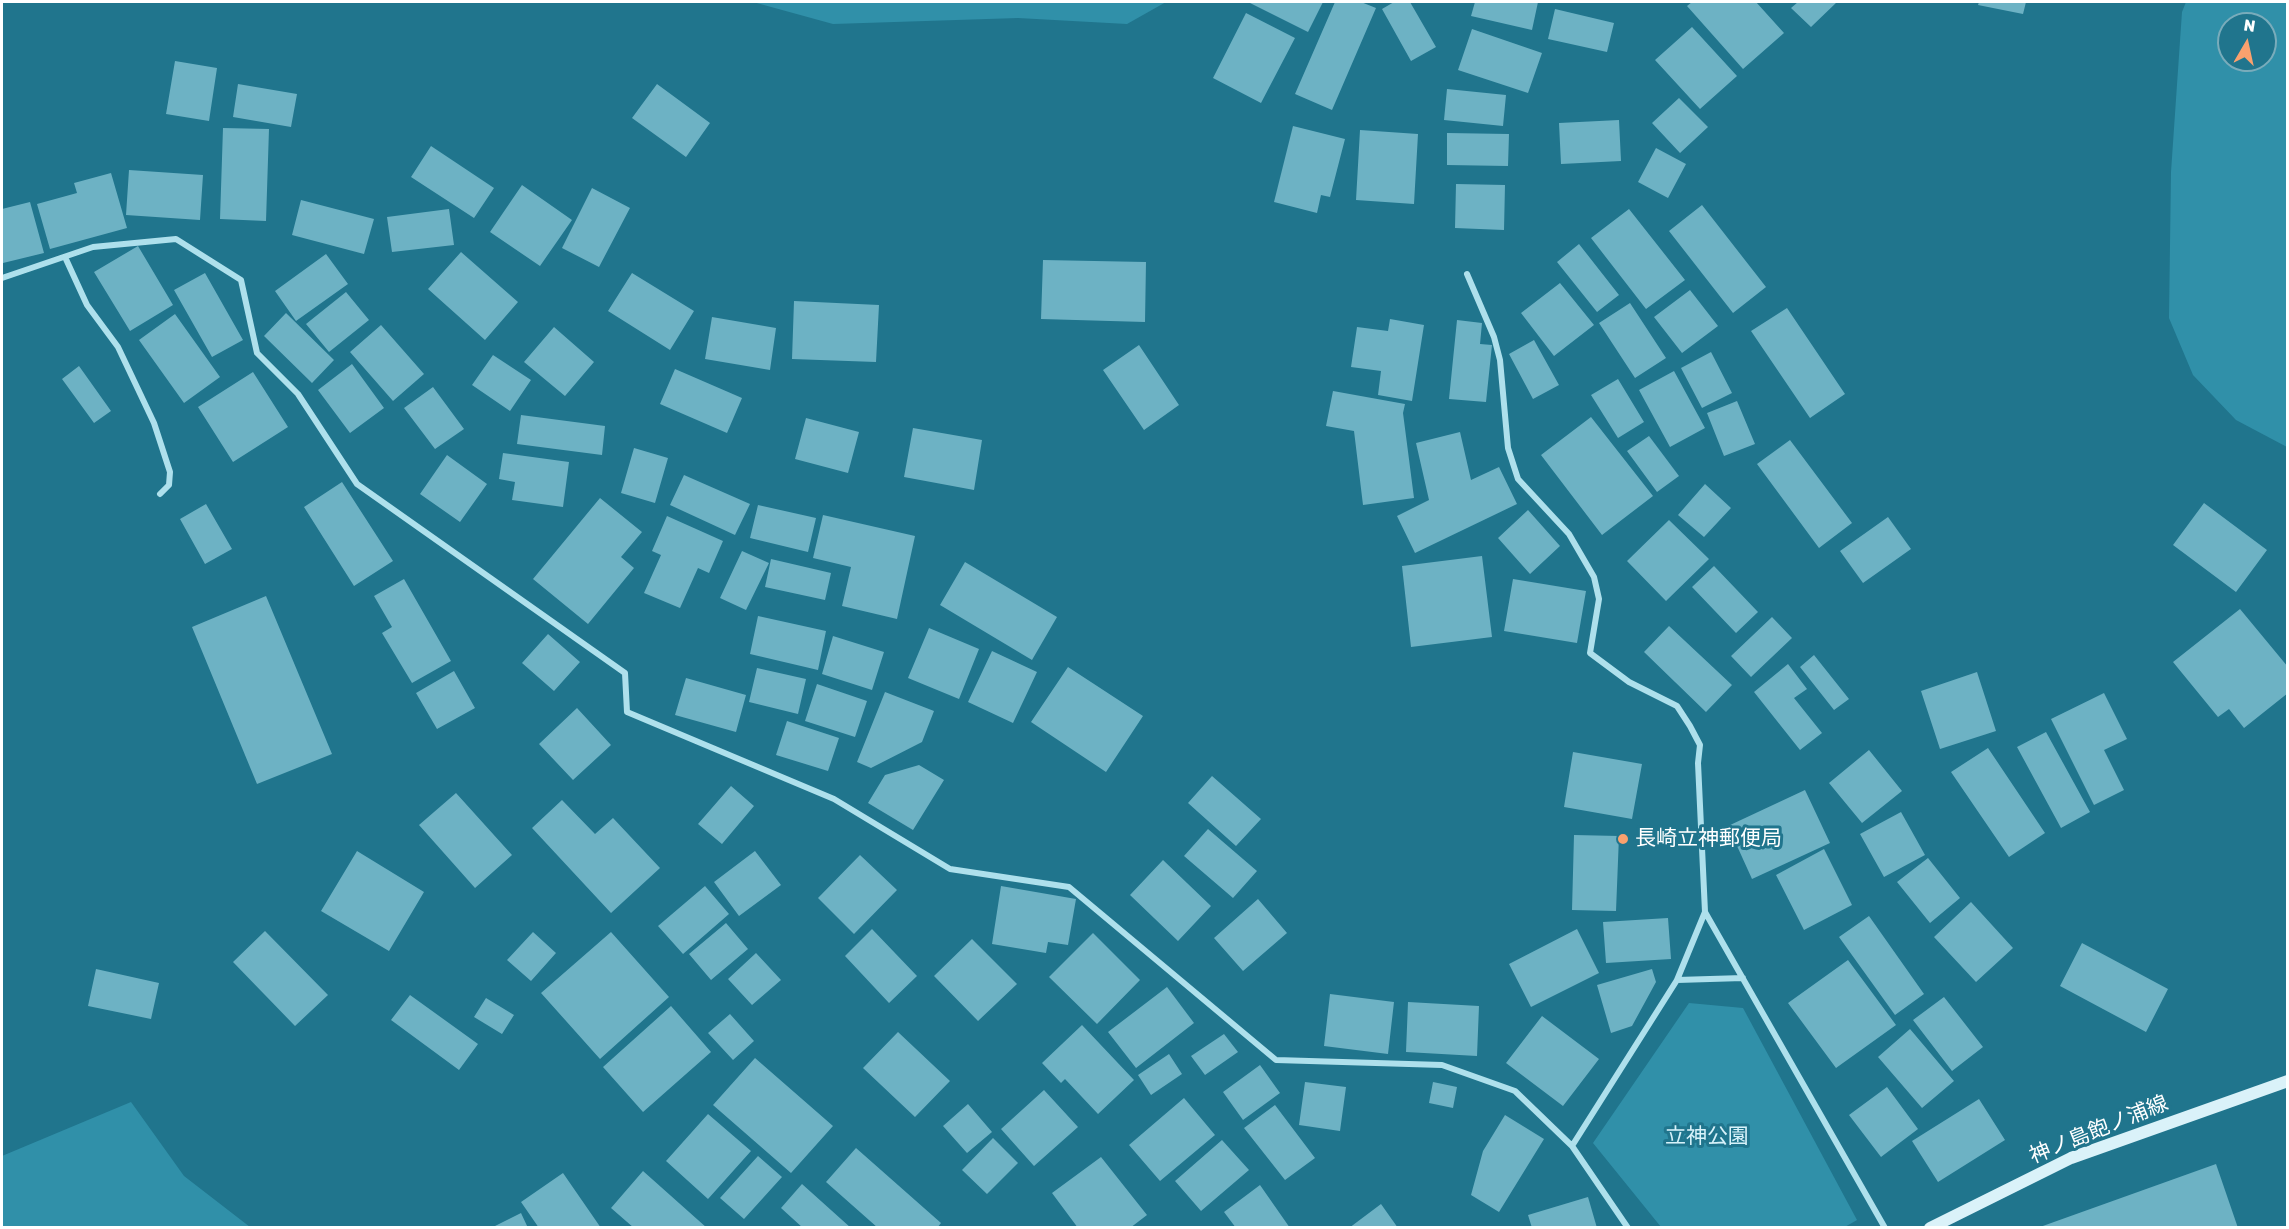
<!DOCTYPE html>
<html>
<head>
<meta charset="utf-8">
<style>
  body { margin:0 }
  #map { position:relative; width:2289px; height:1229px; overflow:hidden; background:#20758d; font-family:Rubik,sans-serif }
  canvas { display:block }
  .frame { position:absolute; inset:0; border:3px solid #fff; pointer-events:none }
  .north { position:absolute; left:2217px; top:12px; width:60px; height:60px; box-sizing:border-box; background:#20758d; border:2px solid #79acbb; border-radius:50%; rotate:9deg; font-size:16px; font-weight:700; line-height:24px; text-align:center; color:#fff }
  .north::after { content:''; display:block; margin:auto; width:21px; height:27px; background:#faa16e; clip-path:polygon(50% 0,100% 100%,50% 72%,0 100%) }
</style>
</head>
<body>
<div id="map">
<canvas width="2289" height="1229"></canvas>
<div class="frame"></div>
<div class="north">N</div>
</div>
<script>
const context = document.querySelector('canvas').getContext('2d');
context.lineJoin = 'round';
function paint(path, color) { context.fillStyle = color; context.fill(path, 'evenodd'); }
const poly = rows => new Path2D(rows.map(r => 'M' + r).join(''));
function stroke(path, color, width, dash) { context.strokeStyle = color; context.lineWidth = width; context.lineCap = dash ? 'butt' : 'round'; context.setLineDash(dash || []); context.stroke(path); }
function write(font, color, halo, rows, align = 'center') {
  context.font = font + ' Rubik,"Noto Sans JP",sans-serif'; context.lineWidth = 6; context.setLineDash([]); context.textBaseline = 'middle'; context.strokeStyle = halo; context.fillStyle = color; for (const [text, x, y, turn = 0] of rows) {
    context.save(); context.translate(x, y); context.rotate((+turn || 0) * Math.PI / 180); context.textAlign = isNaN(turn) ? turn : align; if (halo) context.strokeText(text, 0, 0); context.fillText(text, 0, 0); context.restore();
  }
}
paint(poly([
  [753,2,1166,2,1127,24,1018,18,833,24],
  [2186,2,2287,2,2287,447,2236,420,2193,375,2169,318,2171,172,2182,12],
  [2229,24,2265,24,2265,60,2229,60],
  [1689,1003,1743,1008,1857,1220,1843,1228,1661,1227,1593,1143],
  [131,1102,184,1176,250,1227,2,1227,2,1156]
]), '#3090a9');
paint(poly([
  [1248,2,1323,2,1308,32],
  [1335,2,1361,2,1376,8,1332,110,1295,94],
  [1394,2,1410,2,1436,47,1411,61,1382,9],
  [1475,2,1538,2,1532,30,1471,16],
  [1692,2,1756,2,1784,33,1743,69,1687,6],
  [1798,2,1837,2,1811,27,1791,8],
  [1979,2,2026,2,2023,14,1978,5],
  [1555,9,1614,23,1607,52,1548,39],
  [1246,13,1295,38,1261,103,1213,78],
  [1692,27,1737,76,1700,109,1655,60],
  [1472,29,1542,53,1528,93,1458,70],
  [175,61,217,68,209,121,166,114],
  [238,84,297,94,291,127,233,117],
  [657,84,710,123,686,157,632,118],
  [1447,89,1506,95,1503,126,1444,120],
  [1679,98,1708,127,1680,153,1652,123],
  [1619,120,1621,161,1561,164,1559,123],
  [1293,126,1345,139,1330,197,1321,195,1317,213,1274,202],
  [223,128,269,129,266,221,220,219],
  [1360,130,1418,134,1414,204,1356,200],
  [1447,133,1509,134,1508,166,1447,165],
  [431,146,494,188,474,218,411,177],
  [1656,148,1686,164,1668,198,1638,182],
  [129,170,203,175,200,220,126,215],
  [111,173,127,228,50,249,37,204,77,193,74,183],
  [1456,184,1505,185,1504,230,1455,228],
  [522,185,572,220,540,266,490,232],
  [592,188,630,208,599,267,562,248],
  [301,200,374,219,364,254,292,235],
  [30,202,44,253,3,263,2,209],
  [1702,205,1766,287,1733,313,1669,231],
  [449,209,454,245,392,252,387,217],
  [1629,209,1685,280,1646,309,1591,238],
  [1579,244,1619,295,1597,312,1557,262],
  [138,246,173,305,130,331,94,272],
  [461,252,518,302,485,340,428,289],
  [326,254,348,284,296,321,275,291],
  [1043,260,1146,262,1145,322,1041,319],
  [205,273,243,340,212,357,174,290],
  [632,273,694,311,670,350,608,311],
  [1560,283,1594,325,1554,356,1521,313],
  [1690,290,1718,326,1682,353,1654,317],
  [346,292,369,320,329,352,306,324],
  [794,301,879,305,876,362,792,359],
  [1630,303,1666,358,1635,378,1599,323],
  [1787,308,1845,394,1810,418,1751,331],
  [286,313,334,360,312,383,264,336],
  [175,314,220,377,184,403,139,340],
  [712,317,776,328,770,370,705,359],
  [1390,319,1424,325,1412,401,1378,395,1381,371,1351,367,1357,327,1388,331],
  [1457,320,1482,323,1480,344,1492,345,1486,402,1449,399],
  [381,325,424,374,393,401,350,352],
  [554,327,594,362,565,396,524,362],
  [1534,340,1559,385,1533,399,1509,354],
  [1139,345,1179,405,1144,430,1103,370],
  [1711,352,1732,393,1702,408,1681,368],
  [493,355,531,380,510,411,472,385],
  [352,364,384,408,350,433,318,390],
  [79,366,111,411,94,423,62,379],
  [675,369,742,398,727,433,660,404],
  [1674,371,1705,428,1670,447,1639,390],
  [253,372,288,427,233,462,198,407],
  [1618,379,1644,422,1618,438,1591,395],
  [433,387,464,429,435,449,404,408],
  [1333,391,1405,404,1403,413,1414,498,1363,505,1354,431,1326,426],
  [1737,401,1755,444,1724,456,1707,413],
  [521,415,605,426,602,455,517,444],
  [1591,417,1653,496,1602,535,1541,455],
  [806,418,859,432,848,473,795,459],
  [913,428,982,440,974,490,904,477],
  [1460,432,1471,480,1499,467,1517,504,1415,553,1397,516,1429,500,1416,443],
  [1649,436,1679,476,1657,492,1627,451],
  [1790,440,1852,523,1819,548,1757,464],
  [634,448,668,458,655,503,621,493],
  [503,453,569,462,563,507,512,500,515,482,499,479],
  [447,455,487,484,460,522,420,494],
  [684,475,750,504,735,535,670,505],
  [342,482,393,561,354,586,304,507],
  [1705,484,1731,508,1704,537,1678,515],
  [600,498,642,532,621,557,634,568,588,624,533,579],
  [2204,503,2267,550,2236,592,2173,545],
  [206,504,232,549,205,564,180,519],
  [758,505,816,518,808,552,750,538],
  [1528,510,1560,546,1530,574,1498,538],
  [823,515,915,536,897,619,842,606,851,567,813,558],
  [667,516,723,541,709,573,698,568,680,608,644,593,661,555,652,551],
  [1888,517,1911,549,1863,583,1840,551],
  [1669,520,1709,559,1666,601,1627,561],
  [742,551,769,563,746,610,720,598],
  [1482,556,1492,637,1411,647,1402,566],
  [771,559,831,573,825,600,765,587],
  [965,562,1057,617,1032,660,940,605],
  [1714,566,1758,612,1736,633,1692,587],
  [404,579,451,661,412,683,382,633,392,627,374,596],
  [1513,579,1586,591,1577,643,1504,631],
  [266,596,332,754,257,784,192,627],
  [2240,609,2288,667,2288,693,2244,728,2229,709,2218,717,2173,662],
  [758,616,826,631,818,670,750,654],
  [1772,617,1792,638,1751,677,1731,656],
  [1669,626,1732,685,1706,712,1644,652],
  [929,628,979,649,959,699,908,678],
  [548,634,580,662,554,691,522,663],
  [833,636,884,652,872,690,822,674],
  [992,651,1037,672,1013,723,968,702],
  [1814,655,1849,699,1834,710,1800,667],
  [1788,664,1807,689,1794,698,1822,733,1800,750,1754,692],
  [1068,667,1143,716,1106,772,1031,722],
  [757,668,806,679,798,714,749,702],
  [454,671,475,708,437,729,416,693],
  [1977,672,1996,731,1940,749,1921,691],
  [686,678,746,695,736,732,675,715],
  [817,684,867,701,855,737,805,721],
  [885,692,934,711,922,742,871,768,857,762],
  [2104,693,2127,739,2104,750,2124,790,2094,805,2051,719],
  [577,708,611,745,573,780,539,744],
  [787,721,839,738,828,771,776,755],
  [2046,732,2090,812,2061,828,2017,747],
  [1988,748,2045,833,2009,857,1951,772],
  [1869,750,1902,791,1862,823,1829,783],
  [1573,752,1642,764,1632,819,1564,807],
  [919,765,944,780,913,830,868,803,885,775],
  [1212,776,1261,819,1236,846,1188,803],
  [731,786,754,806,722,844,698,824],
  [1805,790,1830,843,1752,879,1728,826],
  [456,793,512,855,475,888,419,825],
  [562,800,595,834,613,818,660,868,611,913,532,828],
  [1901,812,1925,855,1884,877,1860,834],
  [1208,829,1257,871,1233,898,1184,856],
  [1574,835,1619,836,1616,911,1572,910],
  [1824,849,1852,905,1804,930,1776,875],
  [357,851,424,892,389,951,321,911],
  [755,851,781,885,739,916,714,882],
  [860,855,897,890,854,934,818,898],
  [1928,858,1960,898,1930,923,1897,882],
  [1163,860,1211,906,1178,941,1130,895],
  [705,886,729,914,683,954,658,926],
  [1001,886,1076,899,1068,945,1048,942,1046,953,992,944],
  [1258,899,1287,933,1243,971,1214,938],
  [1971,902,2013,948,1976,982,1934,937],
  [1869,916,1924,994,1895,1015,1839,937],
  [1668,918,1671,959,1606,963,1603,922],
  [726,923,748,949,711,980,689,954],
  [872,929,917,976,889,1003,845,956],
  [1577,929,1599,973,1531,1007,1509,964],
  [265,931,328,995,295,1026,233,962],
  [533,932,556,953,531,981,507,960],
  [611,932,669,997,600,1059,541,993],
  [1093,933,1140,980,1097,1024,1049,977],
  [972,939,1017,984,978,1021,934,976],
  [2082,943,2168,989,2146,1032,2060,986],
  [756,953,781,980,752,1005,728,979],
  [1848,960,1896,1025,1836,1068,1788,1003],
  [96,969,159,983,151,1019,88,1006],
  [1652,969,1656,982,1632,1026,1611,1033,1597,985],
  [1167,987,1194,1023,1136,1068,1108,1032],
  [1330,994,1394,1002,1388,1054,1324,1046],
  [410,995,478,1044,459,1070,391,1020],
  [1944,997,1983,1047,1952,1071,1913,1020],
  [486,998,514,1015,502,1034,474,1017],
  [1408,1002,1479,1006,1477,1056,1406,1052],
  [671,1006,711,1052,643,1112,603,1067],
  [730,1014,754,1041,733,1060,708,1033],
  [1542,1016,1599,1059,1563,1106,1506,1063],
  [1082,1025,1134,1080,1098,1114,1065,1079,1061,1083,1042,1063],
  [1910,1029,1954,1081,1922,1108,1878,1057],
  [898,1032,950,1081,915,1117,863,1068],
  [1224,1034,1238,1052,1205,1075,1191,1056],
  [1169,1054,1182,1074,1151,1095,1138,1075],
  [755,1058,833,1126,791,1173,713,1105],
  [1260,1065,1280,1093,1243,1120,1223,1092],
  [1305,1082,1346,1087,1340,1131,1299,1125],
  [1433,1082,1457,1087,1453,1108,1429,1103],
  [1887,1087,1918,1129,1881,1157,1849,1115],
  [1044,1090,1078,1127,1034,1166,1001,1129],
  [1184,1098,1215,1135,1160,1181,1129,1145],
  [1979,1099,2005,1140,1938,1182,1912,1141],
  [968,1104,992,1132,967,1153,943,1126],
  [1275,1105,1315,1158,1285,1180,1244,1128],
  [708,1114,751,1151,708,1199,666,1161],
  [1505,1115,1544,1139,1499,1212,1471,1195,1483,1151],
  [993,1138,1018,1163,987,1194,962,1170],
  [1222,1140,1249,1170,1201,1211,1175,1181],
  [856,1148,941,1223,937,1228,878,1228,826,1182],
  [758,1156,782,1177,744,1219,720,1198],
  [1101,1157,1147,1215,1130,1228,1078,1228,1052,1193],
  [2216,1164,2238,1228,2040,1228,2040,1227],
  [643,1171,707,1228,634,1228,611,1208],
  [563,1173,601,1228,539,1228,521,1202],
  [802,1184,851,1228,803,1228,781,1208],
  [1260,1185,1290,1228,1236,1228,1224,1212],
  [1588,1197,1597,1228,1532,1228,1528,1215],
  [1381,1204,1398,1228,1349,1228],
  [521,1213,528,1228,491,1228]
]), '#6db2c4');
stroke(poly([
  [65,257,87,305,118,347,154,423,170,472,169,485,160,494],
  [1467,274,1494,337,1500,360,1508,448,1518,479,1569,534,1594,577,1599,599,1590,653,1629,682,1677,706,1690,726,1700,745,1698,763,1705,912,1885,1228],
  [2,278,93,247,176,239,241,280,257,353,298,394,357,484,625,673,627,712,834,799,950,869,1069,887,1276,1060,1442,1065,1515,1091,1572,1146,1628,1228],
  [1677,980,1743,978],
  [1572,1146,1677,980,1705,912]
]), '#aee0ec', 6);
stroke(poly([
  [1930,1228,2071,1158,2288,1081]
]), '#daf2f9', 12);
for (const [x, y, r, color] of [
  [1623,839,6,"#faa16e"]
]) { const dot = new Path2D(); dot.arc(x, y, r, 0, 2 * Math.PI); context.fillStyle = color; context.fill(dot); stroke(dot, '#20758d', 2); }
write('21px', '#fff', '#20758d', [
  ["長崎立神郵便局",1635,839]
], 'left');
write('21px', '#fff', '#20758d', [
  ["神ノ島飽ノ浦線",2099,1130,-22]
]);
write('21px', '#d7f2fa', '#20758d', [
  ["立神公園",1707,1137]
]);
</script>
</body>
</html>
